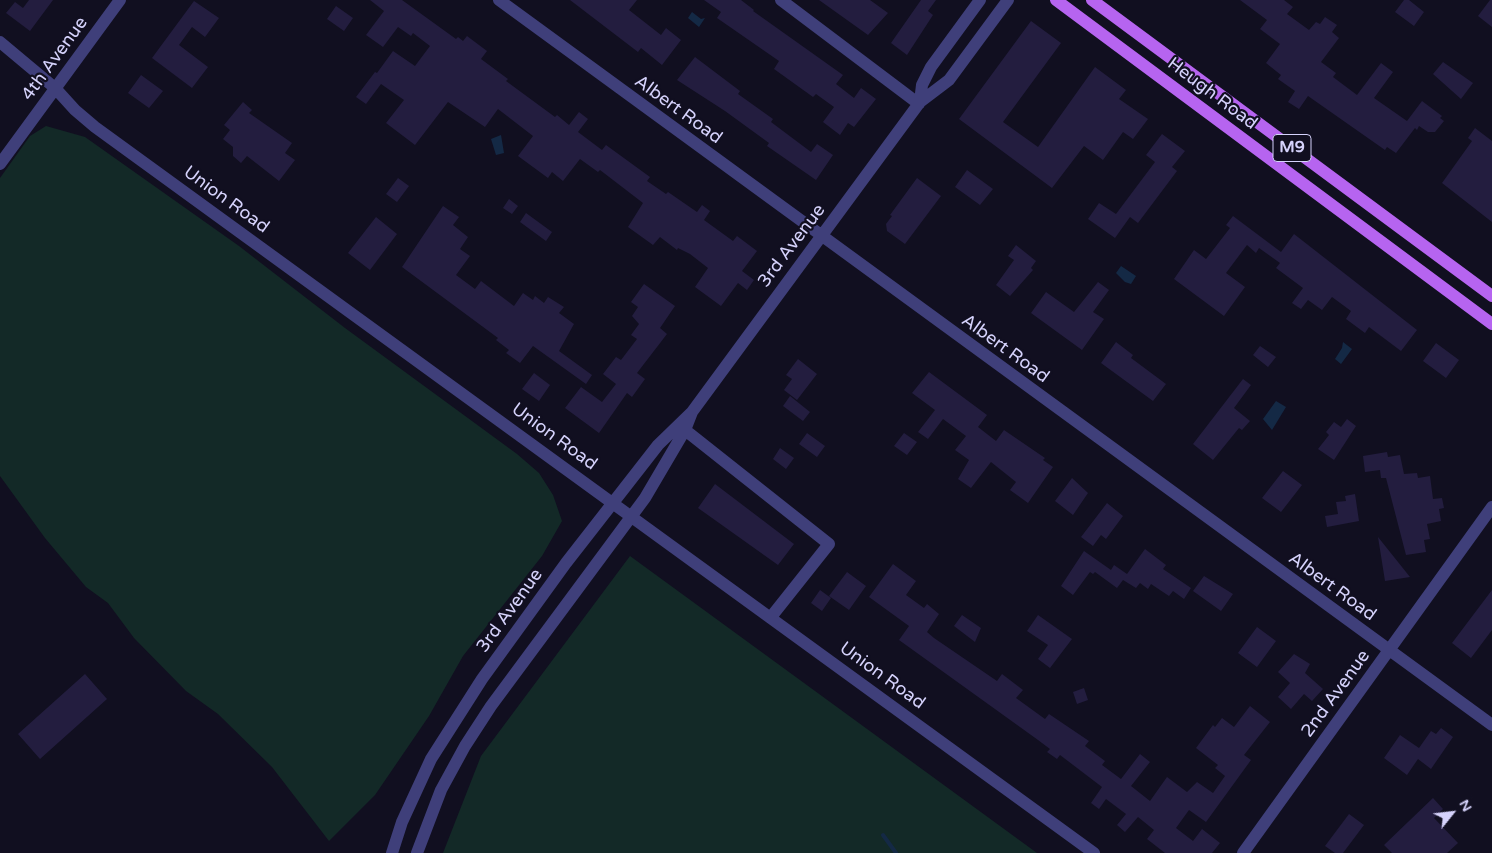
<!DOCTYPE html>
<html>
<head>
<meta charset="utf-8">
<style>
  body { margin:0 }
  #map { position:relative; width:1492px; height:853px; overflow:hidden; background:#110f20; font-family:"Varela Round",sans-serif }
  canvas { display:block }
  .north { position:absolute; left:1427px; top:788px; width:50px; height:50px; -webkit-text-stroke:4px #110f20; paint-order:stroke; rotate:61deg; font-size:14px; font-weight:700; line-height:20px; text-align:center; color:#d5d2fb }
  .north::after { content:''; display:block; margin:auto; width:18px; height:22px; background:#d5d2fb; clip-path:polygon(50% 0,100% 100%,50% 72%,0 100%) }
</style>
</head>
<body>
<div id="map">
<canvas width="1492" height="853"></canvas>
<div class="north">N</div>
</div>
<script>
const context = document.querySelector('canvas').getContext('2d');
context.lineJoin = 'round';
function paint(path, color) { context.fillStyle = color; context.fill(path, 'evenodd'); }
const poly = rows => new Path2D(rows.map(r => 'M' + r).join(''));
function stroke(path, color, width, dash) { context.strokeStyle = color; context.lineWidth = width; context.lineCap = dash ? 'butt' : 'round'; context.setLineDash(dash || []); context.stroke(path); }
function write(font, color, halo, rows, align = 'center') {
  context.font = font + ' "Varela Round",sans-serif'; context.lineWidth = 4.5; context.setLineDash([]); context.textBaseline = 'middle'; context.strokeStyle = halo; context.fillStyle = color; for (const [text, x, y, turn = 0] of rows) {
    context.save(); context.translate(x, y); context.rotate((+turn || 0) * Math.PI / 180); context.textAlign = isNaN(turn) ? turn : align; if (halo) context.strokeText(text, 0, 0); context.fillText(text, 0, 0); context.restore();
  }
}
paint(poly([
  [46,126,85,137,239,246,345,328,517,454,539,473,553,495,562,521,542,556,463,656,429,716,375,795,329,841,272,767,218,714,186,691,134,638,108,603,86,587,45,538,0,476,0,178,30,136],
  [630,556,1037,853,443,853,481,756]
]), '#132927');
paint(poly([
  [692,12,701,19,705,18,699,27,688,18],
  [501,135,504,153,496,155,491,139],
  [1121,266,1136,276,1131,284,1125,282,1116,273],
  [1343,342,1352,349,1341,364,1335,359,1342,348],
  [1276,401,1286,407,1272,430,1263,419]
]), '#142945');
stroke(poly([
  [883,835,896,853]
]), '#142945', 4);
paint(poly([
  [29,0,53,0,30,31,6,13,15,2,23,8],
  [370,0,402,0,456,39,458,37,463,41,467,36,487,51,481,59,508,79,506,81,555,117,557,115,569,125,579,112,588,119,578,132,602,150,606,145,650,177,647,181,666,194,668,192,697,212,702,205,710,211,704,220,733,241,737,236,757,251,742,271,754,280,747,290,738,283,721,306,695,287,708,268,690,254,678,248,677,250,660,237,653,245,628,227,643,203,600,170,598,172,580,159,563,181,552,172,548,178,518,156,533,136,498,109,485,127,448,102,415,145,386,123,404,100,381,84,366,104,356,97,375,72,377,73,393,51,415,66,430,46,413,33,411,36,398,27,383,47,366,35,384,11],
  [570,0,637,0,629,10,661,35,666,28,681,40,662,65,641,48,638,52],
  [704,0,741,0,754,10,753,11,843,75,836,84,854,98,861,88,876,99,854,127,848,123,840,135,823,122,834,107,816,94,813,97,774,69,779,61,717,18,721,12],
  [819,0,870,0,888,13,868,35],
  [921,0,936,0,928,11,933,15,907,55,891,43],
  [1240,0,1284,0,1293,7,1287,14,1309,30,1316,22,1320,24,1325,17,1337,25,1332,32,1339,38,1321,62,1336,73,1333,77,1357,95,1381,63,1393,72,1374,98,1407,121,1422,101,1442,116,1440,118,1444,121,1435,132,1428,132,1419,126,1417,130,1415,128,1396,153,1387,147,1385,150,1308,96,1299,109,1288,102,1295,91,1278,79,1281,75,1266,63,1280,44,1260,29,1267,20],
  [1404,0,1409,0,1424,12,1414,26,1395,12],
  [1490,0,1492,0,1492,27,1478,16],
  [194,1,219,18,205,37,192,27,179,45,208,67,192,88,152,58],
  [336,6,353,18,344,31,327,19],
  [1031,21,1061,43,1003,122,1038,147,1095,67,1126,90,1119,99,1148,119,1133,139,1123,132,1103,160,1084,146,1052,188,959,119],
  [695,57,740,91,738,94,773,119,771,122,811,152,817,144,833,155,816,180,767,146,769,143,725,111,677,80],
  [1443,62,1473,83,1461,99,1433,74],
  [141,75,163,91,149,108,128,93],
  [243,102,252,110,249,113,292,143,285,153,295,160,279,181,247,156,241,163,233,156,233,147,223,139,230,130,224,125],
  [1475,128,1492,141,1492,222,1442,183,1472,141,1468,138],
  [1162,134,1185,151,1172,167,1177,171,1138,223,1130,217,1115,238,1088,219,1099,203,1116,214,1155,162,1146,155],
  [967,170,993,189,980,205,955,187],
  [398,178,409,186,397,202,386,194],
  [917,178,941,196,905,244,887,231,886,224,892,216,890,215],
  [509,199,518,206,512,214,503,208],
  [443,206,459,217,453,225,468,237,460,249,470,256,456,275,475,289,481,281,514,306,523,293,533,300,535,296,544,303,548,297,564,307,559,313,574,324,559,351,592,375,586,384,533,346,520,363,506,353,509,350,496,340,498,338,402,267],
  [526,213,552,232,546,241,520,222],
  [1233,216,1281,252,1294,234,1417,330,1401,351,1369,327,1365,333,1346,319,1351,311,1332,297,1322,310,1308,300,1301,309,1292,303,1303,288,1276,268,1280,263,1259,248,1256,253,1247,245,1226,273,1245,287,1224,316,1174,279,1194,250,1206,259,1230,228,1226,225],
  [376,217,397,234,370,270,348,253],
  [1016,245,1036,261,1031,268,1033,270,1010,296,996,285,1014,260,1008,256],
  [1098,282,1109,290,1093,312,1104,319,1082,350,1031,313,1046,292,1074,312],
  [644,284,675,306,660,328,667,334,637,373,645,379,632,397,627,393,599,433,565,408,581,387,602,402,616,384,603,374,616,357,621,360,637,339,631,335,639,324,632,316,638,307,631,302],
  [1116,342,1133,355,1131,358,1166,384,1153,401,1101,363],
  [1436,343,1459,360,1446,378,1423,361],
  [1260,346,1276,357,1268,367,1253,355],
  [798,359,817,374,797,400,784,390,792,379,786,375],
  [929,372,987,415,978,427,996,441,1004,430,1045,458,1043,460,1053,467,1028,503,1010,490,1016,482,991,462,971,488,958,479,969,460,955,450,966,436,943,419,928,439,918,432,935,410,912,393],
  [534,373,550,385,539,401,522,389],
  [1243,379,1251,385,1234,408,1250,421,1242,430,1239,428,1213,460,1193,444],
  [790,396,810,412,803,421,783,406],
  [1347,419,1356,426,1334,460,1318,449,1329,435,1326,432,1334,422,1341,427],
  [807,433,825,446,817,457,799,444],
  [904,433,917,442,907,455,894,446],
  [780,448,794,458,786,469,773,459],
  [1387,452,1388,457,1400,455,1404,474,1417,473,1418,478,1430,476,1433,499,1442,498,1444,508,1439,509,1441,521,1427,524,1430,539,1424,540,1426,552,1406,555,1386,478,1381,478,1380,470,1365,472,1363,456],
  [1283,471,1302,485,1281,512,1262,498],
  [1072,478,1088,493,1073,515,1055,501],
  [715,484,794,544,778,565,698,508],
  [1355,494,1359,521,1327,527,1325,516,1338,514,1336,502,1346,501,1345,496],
  [1107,503,1123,516,1106,539,1101,535,1093,546,1081,537],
  [1378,537,1410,577,1385,581],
  [1145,549,1166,565,1163,569,1191,588,1184,599,1173,591,1169,596,1151,584,1148,589,1140,583,1136,588,1123,580,1117,588,1095,572,1093,574,1090,572,1073,595,1061,586,1084,551,1111,570,1114,565,1127,574],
  [893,564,916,581,906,595,924,608,927,604,939,614,927,632,934,638,997,681,1002,674,1023,690,1016,698,1045,719,1049,714,1089,741,1085,746,1105,761,1102,765,1121,779,1140,754,1150,762,1131,786,1150,801,1167,777,1187,792,1197,782,1213,793,1225,776,1215,768,1218,765,1196,748,1213,725,1215,727,1222,718,1234,727,1250,706,1270,722,1244,755,1251,760,1206,822,1189,810,1176,828,1193,841,1202,829,1220,843,1212,853,1165,853,1147,839,1154,830,1138,817,1125,832,1117,825,1126,814,1106,799,1099,809,1091,803,1102,787,1060,755,1057,759,1047,752,1050,749,1038,740,899,640,909,626,869,597],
  [847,572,866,586,849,610,829,596],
  [1204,576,1233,594,1221,611,1193,591],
  [820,590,831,598,822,611,811,603],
  [1492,590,1492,630,1471,658,1452,643],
  [962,615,981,628,975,642,954,626],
  [1038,615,1072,639,1050,668,1038,659,1048,645,1027,631],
  [1257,627,1276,641,1257,667,1238,653],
  [1294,654,1310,664,1305,673,1323,689,1312,701,1304,694,1291,709,1278,697,1290,683,1278,672],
  [85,674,107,699,40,759,18,734],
  [1084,688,1088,700,1077,704,1073,692],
  [1441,728,1453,737,1431,769,1418,759,1407,775,1384,758,1400,735,1419,748,1431,731,1436,734],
  [1433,798,1443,809,1434,818,1458,843,1447,853,1392,853,1384,845],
  [1349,814,1364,825,1343,853,1335,853,1325,846]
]), '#231d3f');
stroke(poly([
  [499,0,1492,725],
  [781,0,919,104],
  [0,42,55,88,75,110,95,127,1094,853],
  [920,102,922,85,931,67,980,0],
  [0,164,120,0],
  [685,430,829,544,771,617],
  [392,853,402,822,431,759,482,679,566,563,658,445,692,412],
  [417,853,441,790,465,746,491,706,645,498,685,430,692,412,920,102,949,80,1008,0],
  [1243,853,1492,507]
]), '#3f3f7a', 12);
stroke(poly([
  [1056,0,1492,324],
  [1092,0,1492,296]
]), '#b664f0', 12);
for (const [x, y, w] of [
  [1292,148,38]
]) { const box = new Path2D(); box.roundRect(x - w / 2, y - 13.5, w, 27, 4); context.fillStyle = '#110f20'; context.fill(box); stroke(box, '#d5d2fb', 1); }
write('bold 16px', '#d5d2fb', null, [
  ["M9",1292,148]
]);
write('18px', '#d5d2fb', '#110f20', [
  ["4th Avenue",55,59,-54],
  ["Heugh Road",1212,94,37],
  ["Albert Road",678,110,36],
  ["Union Road",226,200,36],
  ["3rd Avenue",792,246,-53],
  ["Albert Road",1005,349,36],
  ["Union Road",554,437,36],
  ["Albert Road",1332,587,36],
  ["3rd Avenue",510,611,-54],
  ["Union Road",882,676,36],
  ["2nd Avenue",1336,694,-54]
]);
</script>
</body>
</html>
